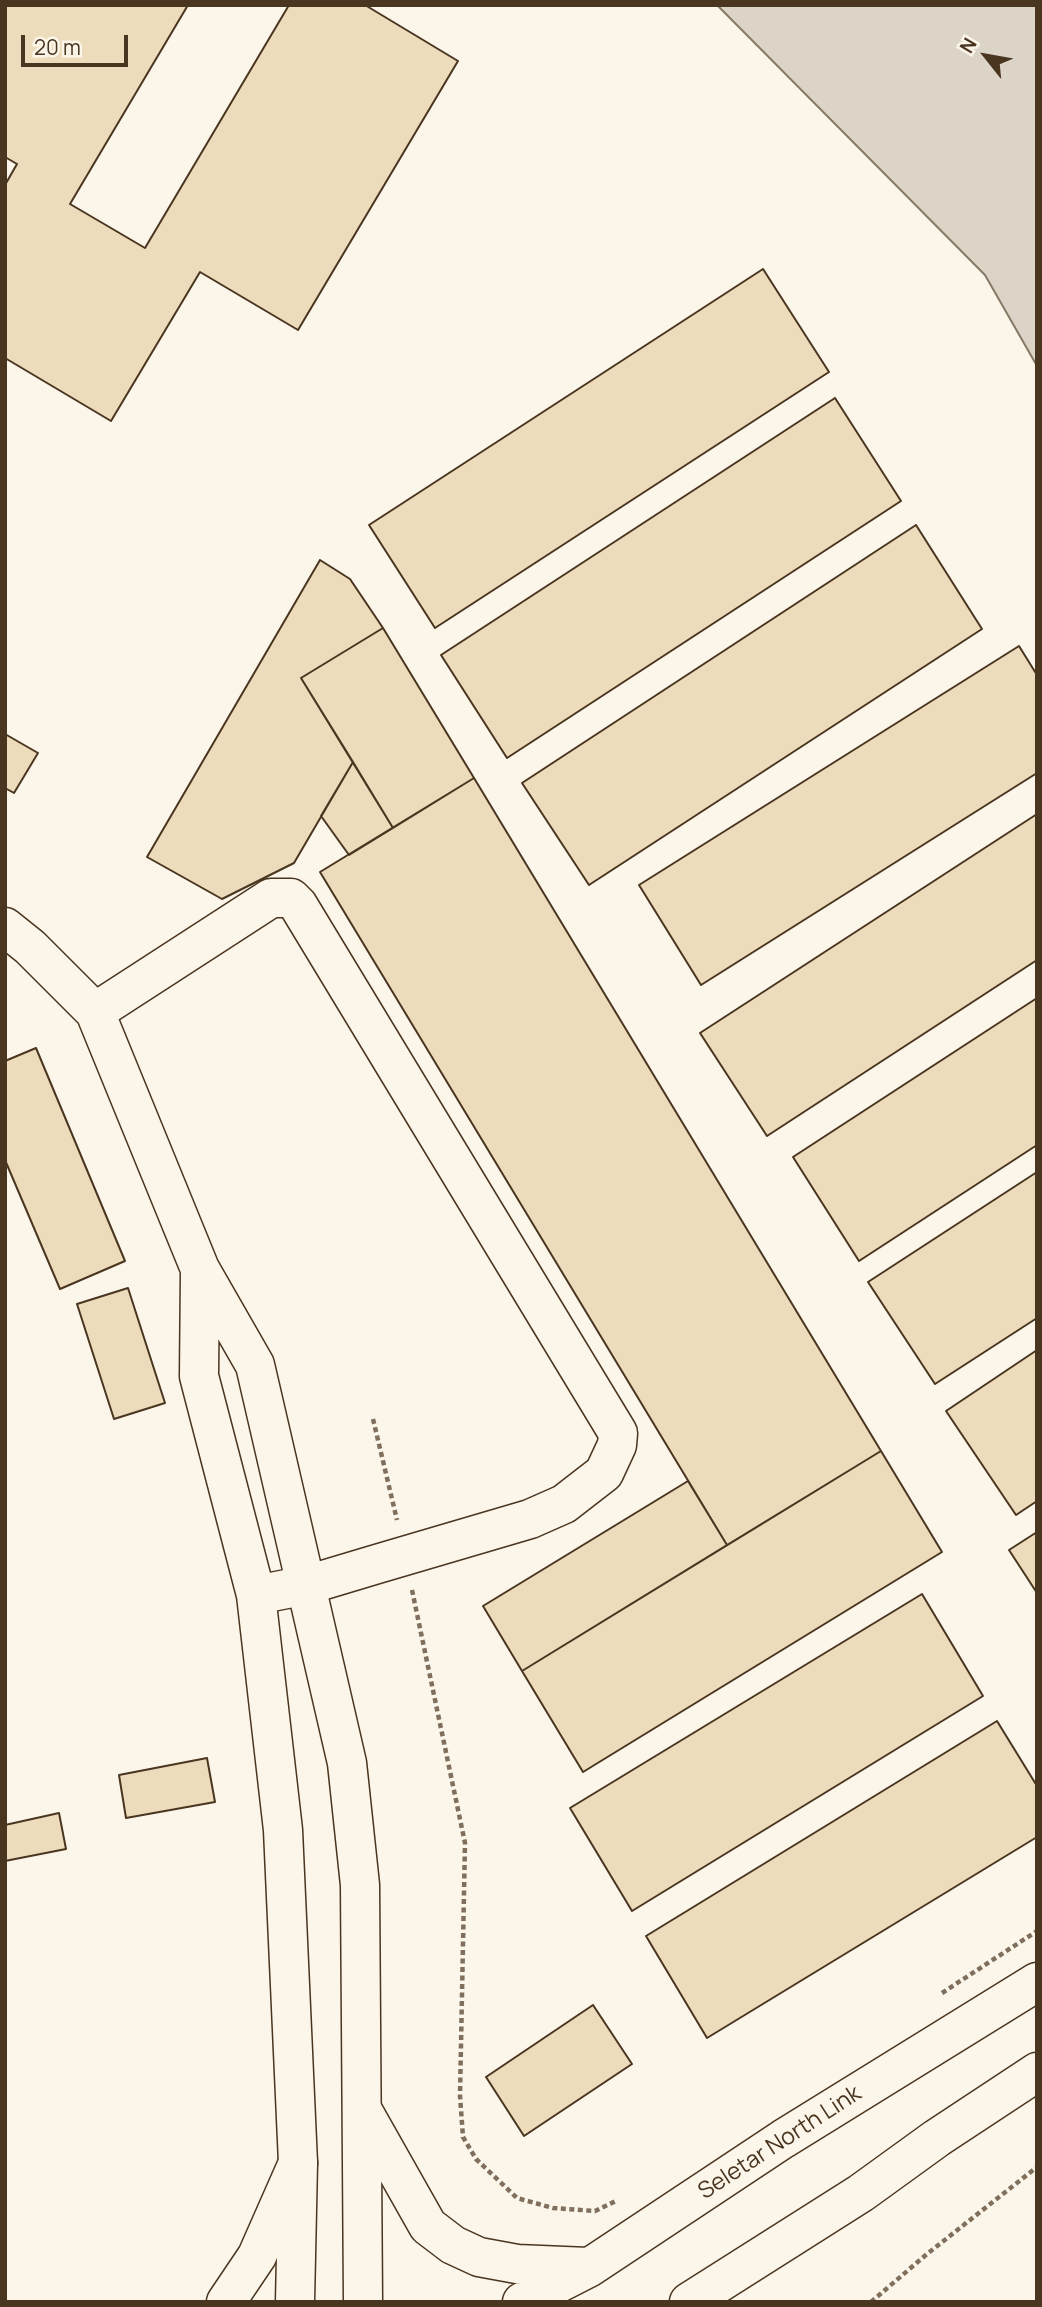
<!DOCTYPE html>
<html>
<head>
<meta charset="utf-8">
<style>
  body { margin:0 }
  #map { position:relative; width:1042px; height:2307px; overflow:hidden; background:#fbf6e9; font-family:Manrope,sans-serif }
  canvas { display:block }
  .frame { position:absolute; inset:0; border:7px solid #4a3520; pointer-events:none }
  .north { position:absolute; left:951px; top:21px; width:70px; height:70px; -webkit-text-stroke:5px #fbf6e9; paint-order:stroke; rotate:301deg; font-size:19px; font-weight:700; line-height:28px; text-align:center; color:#4a3520 }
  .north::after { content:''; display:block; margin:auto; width:24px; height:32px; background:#4a3520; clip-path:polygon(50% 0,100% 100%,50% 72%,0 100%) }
  .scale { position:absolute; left:21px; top:35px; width:107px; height:32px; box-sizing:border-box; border:4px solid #4a3520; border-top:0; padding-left:9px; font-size:21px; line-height:24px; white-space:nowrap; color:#4a3520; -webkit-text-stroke:5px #fbf6e9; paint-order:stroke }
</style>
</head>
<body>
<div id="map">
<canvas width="1042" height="2307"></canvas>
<div class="frame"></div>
<div class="north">N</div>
<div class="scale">20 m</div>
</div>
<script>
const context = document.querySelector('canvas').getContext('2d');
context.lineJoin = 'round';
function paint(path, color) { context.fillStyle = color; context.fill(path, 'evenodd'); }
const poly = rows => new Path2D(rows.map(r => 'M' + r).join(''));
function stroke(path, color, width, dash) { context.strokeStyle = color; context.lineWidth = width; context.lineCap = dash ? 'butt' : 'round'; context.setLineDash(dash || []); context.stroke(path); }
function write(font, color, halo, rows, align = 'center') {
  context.font = font + ' Manrope,sans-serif'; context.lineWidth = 5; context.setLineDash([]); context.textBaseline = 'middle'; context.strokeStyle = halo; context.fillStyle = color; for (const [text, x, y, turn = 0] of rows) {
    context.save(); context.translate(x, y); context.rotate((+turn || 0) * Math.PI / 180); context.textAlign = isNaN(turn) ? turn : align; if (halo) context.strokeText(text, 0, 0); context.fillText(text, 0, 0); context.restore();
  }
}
const water = poly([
  [717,5,1037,5,1037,366,985,275,717,5]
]);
paint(water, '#dcd4c6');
stroke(water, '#887966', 2);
const building = poly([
  [5,5,188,5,70,204,145,248,289,5,365,5,458,61,298,330,200,272,111,421,5,358,5,185,17,164,5,157,5,5],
  [763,269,829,372,435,628,369,525,763,269],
  [835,398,901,501,507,758,441,655,835,398],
  [916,525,982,629,589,885,522,783,916,525],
  [320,560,350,579,383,628,301,678,353,762,294,863,222,899,147,857,320,560],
  [383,628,474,778,393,828,301,678,383,628],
  [1019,646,1037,675,1037,773,701,985,639,885,1019,646],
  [5,734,38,753,14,793,5,788,5,734],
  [353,762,393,828,349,855,321,816,353,762],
  [474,778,881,1451,727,1545,320,872,474,778],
  [1037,814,1037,960,767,1136,700,1033,1037,814],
  [1037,998,1037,1145,859,1261,793,1157,1037,998],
  [36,1048,125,1261,60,1289,5,1160,5,1061,36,1048],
  [1037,1172,1037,1318,935,1384,868,1282,1037,1172],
  [128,1288,165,1403,114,1419,77,1304,128,1288],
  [1037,1350,1037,1501,1016,1515,946,1411,1037,1350],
  [881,1451,942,1552,583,1772,522,1671,881,1451],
  [688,1481,727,1545,522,1671,483,1606,688,1481],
  [1037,1532,1037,1593,1009,1550,1037,1532],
  [922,1594,983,1696,632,1911,570,1808,922,1594],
  [997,1721,1037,1786,1037,1837,707,2038,646,1936,997,1721],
  [207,1758,215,1802,126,1818,119,1775,207,1758],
  [59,1813,66,1849,5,1861,5,1825,59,1813],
  [593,2005,632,2064,524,2136,486,2077,593,2005]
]);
paint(building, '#ecdcbc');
stroke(building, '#4a3520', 2);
const minor = poly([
  [5,927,30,947,95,1012,200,1269,255,1365,347,1763,360,1885,363,2302],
  [95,1012,271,898,291,898,298,905,618,1433,617,1445,604,1473,564,1504,530,1519,377,1564,307,1585,256,1595],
  [200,1270,199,1376,256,1595,283,1830,298,2163,295,2302]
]);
const major = poly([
  [363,2111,428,2226,453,2245,479,2257,517,2264,588,2267],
  [226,2302,257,2256,298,2163],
  [522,2302,590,2267,783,2139,1037,1982],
  [689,2302,861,2193,937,2138,1037,2072]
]);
stroke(minor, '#4a3520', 41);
stroke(major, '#4a3520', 41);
stroke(poly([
  [373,1419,397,1520],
  [412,1590,465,1843,460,2096,463,2137,476,2159,517,2198,553,2208,595,2211,616,2201],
  [942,1993,1037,1931],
  [871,2302,927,2254,1037,2167]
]), '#7f6f5c', 4.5, [5, 3.5]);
stroke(minor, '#fbf6e9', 38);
stroke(major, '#fbf6e9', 38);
write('23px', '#4a3520', '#fbf6e9', [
  ["Seletar North Link",780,2143,-33]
]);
</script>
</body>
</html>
